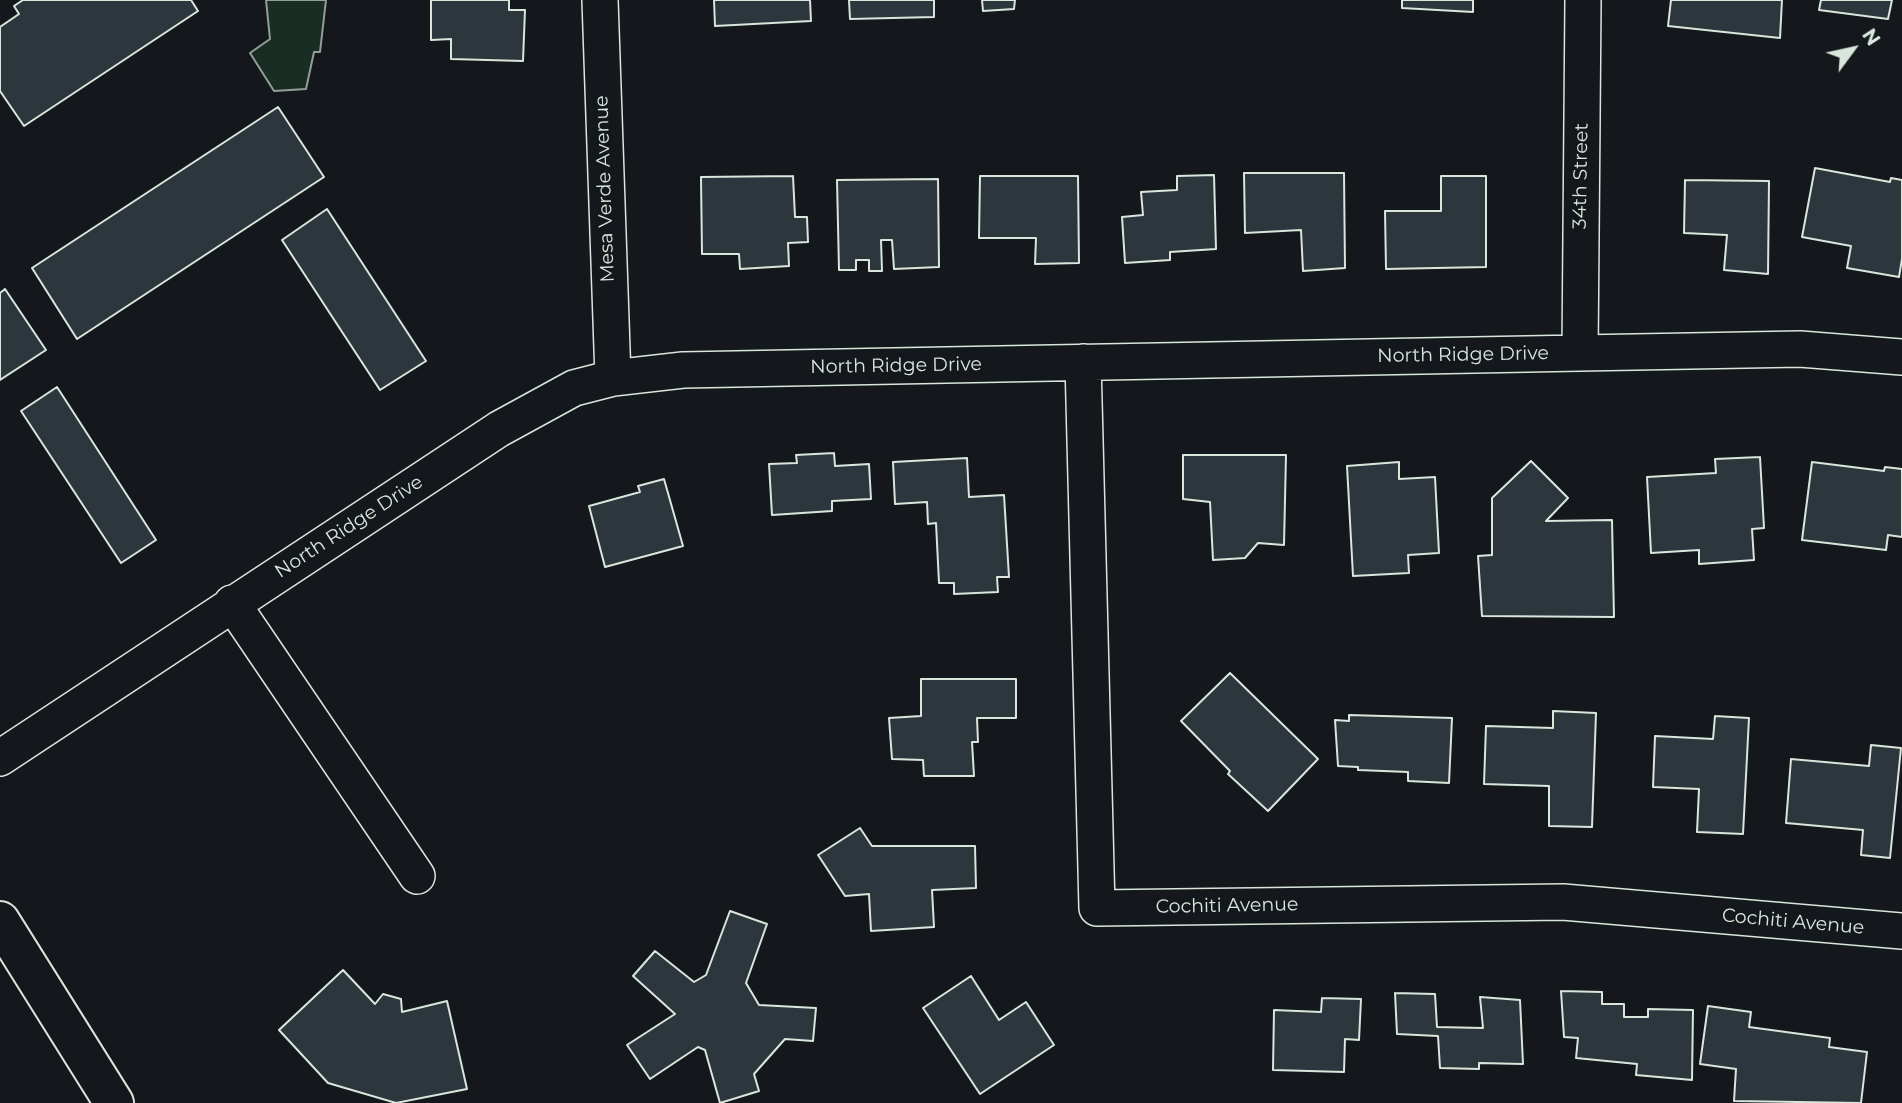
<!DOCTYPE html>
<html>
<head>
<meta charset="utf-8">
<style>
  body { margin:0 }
  #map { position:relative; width:1902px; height:1103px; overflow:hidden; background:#14181c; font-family:Montserrat,sans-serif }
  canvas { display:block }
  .north { position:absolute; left:1818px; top:14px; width:70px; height:70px; -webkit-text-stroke:5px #14181c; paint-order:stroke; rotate:57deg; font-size:19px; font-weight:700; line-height:28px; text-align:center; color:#d8e6dc }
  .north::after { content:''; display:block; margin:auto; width:24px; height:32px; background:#d8e6dc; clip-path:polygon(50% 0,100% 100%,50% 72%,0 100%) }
</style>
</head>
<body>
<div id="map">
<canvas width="1902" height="1103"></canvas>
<div class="north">N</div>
</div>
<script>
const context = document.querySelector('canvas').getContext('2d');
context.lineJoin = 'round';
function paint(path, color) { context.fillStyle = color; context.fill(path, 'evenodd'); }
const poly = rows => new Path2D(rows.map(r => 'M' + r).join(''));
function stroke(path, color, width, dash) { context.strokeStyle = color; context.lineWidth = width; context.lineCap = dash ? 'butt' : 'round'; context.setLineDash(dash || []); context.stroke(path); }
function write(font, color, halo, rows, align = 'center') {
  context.font = font + ' Montserrat,sans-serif'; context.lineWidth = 5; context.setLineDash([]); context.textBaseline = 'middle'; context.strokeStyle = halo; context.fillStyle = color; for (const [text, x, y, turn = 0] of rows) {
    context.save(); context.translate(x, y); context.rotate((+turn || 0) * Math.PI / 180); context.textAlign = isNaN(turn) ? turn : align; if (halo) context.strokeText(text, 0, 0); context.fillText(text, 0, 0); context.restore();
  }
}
const green = poly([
  [266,0,326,0,320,52,314,52,306,89,274,91,250,53,270,39,266,0]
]);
paint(green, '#1a2d24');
stroke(green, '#939e99', 2);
const building = poly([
  [23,0,191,0,198,11,24,126,0,91,0,27,19,14,14,6,23,0],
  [431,0,509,0,509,10,525,10,523,61,451,59,451,39,431,40,431,0],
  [714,0,810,0,811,21,715,26,714,0],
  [849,0,934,0,934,17,850,19,849,0],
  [982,0,1015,0,1014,9,983,11,982,0],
  [1402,0,1473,0,1473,12,1402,8,1402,0],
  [1671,0,1782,0,1780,38,1668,26,1671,0],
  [1821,0,1892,0,1888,19,1819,10,1821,0],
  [278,107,324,177,77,339,32,268,278,107],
  [1815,168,1890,182,1891,178,1902,180,1902,259,1899,277,1847,268,1851,246,1802,237,1815,168],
  [1244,173,1344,173,1345,268,1303,271,1301,230,1245,233,1244,173],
  [1214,175,1216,249,1170,252,1170,260,1125,263,1122,217,1143,215,1141,192,1177,190,1177,176,1214,175],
  [793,176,795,217,807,217,808,242,788,243,789,266,740,269,739,254,702,254,701,177,793,176],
  [980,176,1078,176,1079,263,1035,264,1036,238,979,238,980,176],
  [1441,176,1486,176,1486,267,1386,269,1385,211,1441,211,1441,176],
  [938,179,939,267,894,269,892,240,881,240,882,271,869,271,869,260,856,260,856,270,839,270,837,180,938,179],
  [1685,180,1769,181,1768,274,1724,270,1727,235,1684,233,1685,180],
  [327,209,426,361,380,390,282,240,327,209],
  [5,289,46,350,0,380,0,293,5,289],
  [57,387,156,540,121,563,21,411,57,387],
  [834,453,835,466,869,464,871,499,832,501,832,511,772,515,769,464,797,463,796,455,834,453],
  [1183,455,1286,455,1284,545,1258,543,1245,558,1213,560,1210,502,1183,499,1183,455],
  [1760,457,1764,528,1752,529,1754,560,1699,564,1699,550,1651,553,1647,477,1716,473,1715,459,1760,457],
  [967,458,969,497,1004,495,1009,577,997,577,998,592,954,594,954,583,939,583,936,523,928,524,927,502,895,504,893,462,967,458],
  [1531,461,1568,498,1546,521,1612,520,1614,617,1482,616,1478,556,1492,555,1492,498,1531,461],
  [1399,462,1399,479,1435,477,1439,553,1408,555,1409,573,1353,576,1347,466,1399,462],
  [1812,462,1884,471,1885,467,1902,469,1902,537,1888,535,1886,550,1802,540,1812,462],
  [664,479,683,546,605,567,589,506,640,492,638,486,664,479],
  [1230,673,1318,759,1268,811,1228,774,1230,771,1181,721,1230,673],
  [921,679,1016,679,1016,718,977,718,978,742,972,742,974,776,924,776,923,760,892,759,889,718,921,716,921,679],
  [1553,711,1596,713,1592,827,1549,826,1549,786,1484,784,1486,726,1553,728,1553,711],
  [1349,715,1452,718,1449,783,1408,781,1408,772,1358,770,1358,767,1338,766,1335,720,1349,721,1349,715],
  [1715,716,1749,718,1743,834,1697,832,1699,789,1653,787,1655,736,1713,739,1715,716],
  [1871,745,1901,748,1890,858,1861,855,1863,830,1786,823,1791,759,1869,766,1871,745],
  [860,828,872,846,975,846,976,888,932,890,934,927,871,931,869,894,845,896,818,855,860,828],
  [730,911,767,924,746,983,759,1005,816,1008,813,1041,785,1039,754,1074,759,1091,720,1103,705,1050,698,1047,650,1079,627,1045,675,1014,633,976,655,951,694,982,706,975,730,911],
  [343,970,375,1004,383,994,401,999,402,1012,447,1001,467,1089,396,1103,328,1083,279,1030,343,970],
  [971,976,999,1020,1026,1002,1054,1045,980,1094,923,1008,971,976],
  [1561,991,1602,992,1602,1004,1624,1004,1624,1017,1648,1017,1648,1009,1693,1010,1692,1080,1636,1075,1637,1064,1576,1058,1578,1038,1564,1037,1561,991],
  [1395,993,1435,994,1437,1027,1483,1028,1480,997,1520,1000,1523,1064,1479,1063,1479,1069,1440,1068,1438,1036,1397,1034,1395,993],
  [1322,998,1361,999,1359,1040,1345,1039,1344,1072,1273,1070,1274,1010,1321,1012,1322,998],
  [1708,1006,1751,1012,1749,1027,1830,1038,1829,1047,1867,1052,1861,1103,1734,1101,1736,1069,1700,1064,1708,1006]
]);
paint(building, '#2c363c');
stroke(building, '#d8e6dc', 2);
const street = poly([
  [600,0,613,378],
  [1580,353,1583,0],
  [1083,362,1097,908,1563,902,1902,931],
  [232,603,417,876],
  [0,758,499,429,574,388,613,378,683,370,1580,353,1800,349,1902,357]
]);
const secondary = poly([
  [0,921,114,1103]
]);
stroke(street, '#d8e6dc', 38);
stroke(secondary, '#d8e6dc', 42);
stroke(street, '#14181c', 35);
stroke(secondary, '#14181c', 38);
write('19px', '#d8e6dc', '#14181c', [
  ["34th Street",1581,176,-89],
  ["Mesa Verde Avenue",605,189,-92],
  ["North Ridge Drive",1463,355,-1],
  ["North Ridge Drive",896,366,-1],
  ["North Ridge Drive",349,527,-33],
  ["Cochiti Avenue",1227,906,-1],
  ["Cochiti Avenue",1793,922,5]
]);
</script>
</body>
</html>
